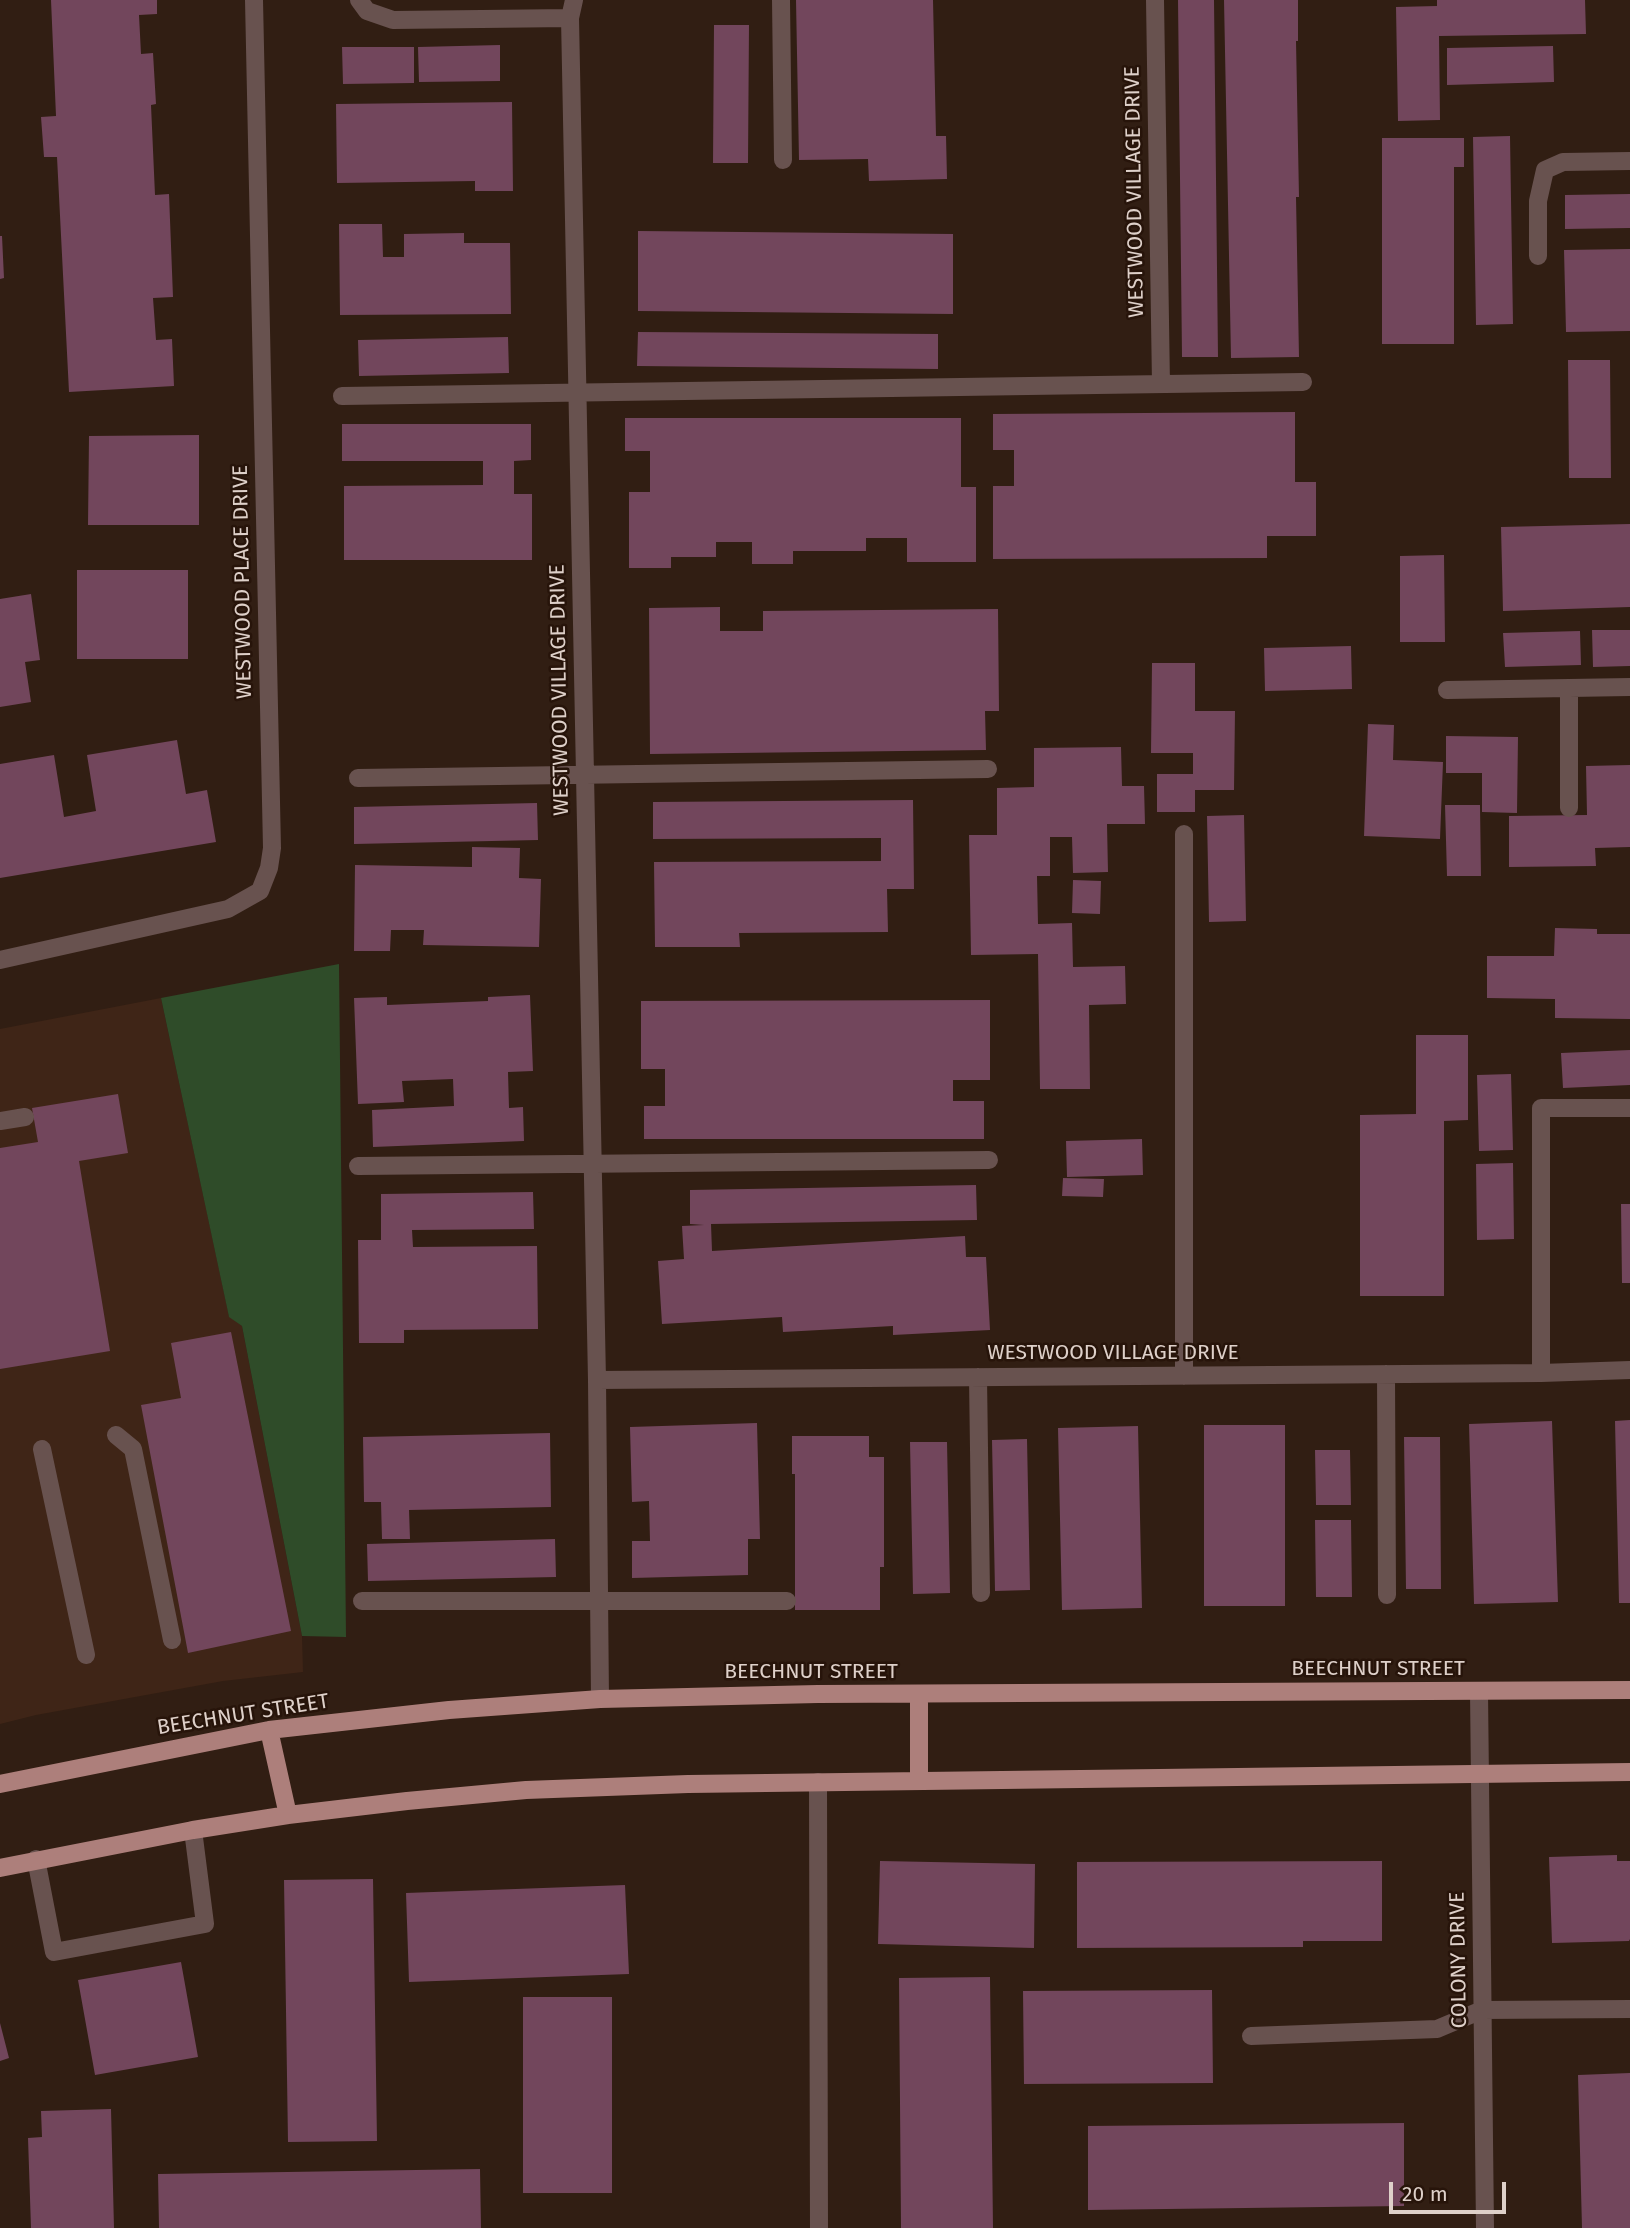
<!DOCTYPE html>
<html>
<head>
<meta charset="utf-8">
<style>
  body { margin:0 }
  #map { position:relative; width:1630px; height:2228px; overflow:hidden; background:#311e13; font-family:"Fira Sans",sans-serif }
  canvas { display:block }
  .scale { position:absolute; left:1389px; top:2182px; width:117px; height:32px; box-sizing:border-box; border:4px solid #ded0c9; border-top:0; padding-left:9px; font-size:21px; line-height:24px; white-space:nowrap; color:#ded0c9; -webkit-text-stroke:5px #27140a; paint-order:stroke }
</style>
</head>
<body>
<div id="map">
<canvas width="1630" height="2228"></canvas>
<div class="scale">20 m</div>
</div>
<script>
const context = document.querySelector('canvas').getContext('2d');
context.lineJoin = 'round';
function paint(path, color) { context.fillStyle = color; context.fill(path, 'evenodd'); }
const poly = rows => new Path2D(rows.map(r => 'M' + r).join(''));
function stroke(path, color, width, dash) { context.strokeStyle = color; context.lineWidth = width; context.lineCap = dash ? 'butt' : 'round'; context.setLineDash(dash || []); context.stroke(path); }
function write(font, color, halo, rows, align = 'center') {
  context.font = font + ' "Fira Sans",sans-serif'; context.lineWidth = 5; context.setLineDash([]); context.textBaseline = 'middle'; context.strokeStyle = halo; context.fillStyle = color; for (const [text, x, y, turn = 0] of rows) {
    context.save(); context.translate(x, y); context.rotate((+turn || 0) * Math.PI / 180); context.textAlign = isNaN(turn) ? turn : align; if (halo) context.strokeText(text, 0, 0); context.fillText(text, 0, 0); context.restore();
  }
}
paint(poly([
  [161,998,229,1316,242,1326,302,1636,303,1672,223,1681,36,1715,0,1724,0,1029]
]), '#3f2517');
paint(poly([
  [339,964,346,1637,302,1636,242,1326,229,1317,161,998]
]), '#2f4c29');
paint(poly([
  [51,0,157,0,157,14,139,15,141,54,153,53,156,104,151,105,155,195,169,194,173,297,153,298,156,340,172,339,174,386,69,392,57,157,44,157,41,117,56,116],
  [796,0,933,0,936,136,946,136,947,179,869,181,868,159,799,160],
  [1178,0,1214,0,1218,357,1182,357],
  [1224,0,1298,0,1298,41,1296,41,1299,197,1296,197,1299,357,1231,358],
  [1437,0,1585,0,1586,34,1439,36,1440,120,1398,121,1396,7,1437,6],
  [714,25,749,25,748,163,713,163],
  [500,45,500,81,419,82,418,47],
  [1553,46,1554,82,1447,85,1447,48],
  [342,47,414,47,414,83,343,84],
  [512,102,513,191,475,191,475,181,337,183,336,104],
  [1510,136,1513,324,1476,325,1473,137],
  [1382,138,1464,138,1464,167,1454,167,1454,344,1382,344],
  [1630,194,1630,228,1565,229,1565,195],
  [339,224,382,224,383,257,404,257,404,234,464,233,464,243,510,243,511,314,340,315],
  [638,231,953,234,953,314,638,311],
  [0,236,2,236,4,278,0,279],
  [1630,249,1630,331,1566,332,1564,250],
  [638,332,938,334,938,369,637,366],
  [508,337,509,373,359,376,358,340],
  [1568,360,1610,360,1611,478,1569,478],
  [1295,412,1295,482,1316,482,1316,536,1267,536,1267,558,993,559,993,486,1014,486,1014,450,993,450,993,414],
  [625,418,961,418,961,487,976,487,976,562,907,562,907,538,866,538,866,551,793,551,793,564,752,564,752,542,716,542,716,557,671,557,671,568,629,568,629,492,650,492,650,451,625,451],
  [342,424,531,424,531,460,514,461,514,494,532,494,532,560,344,560,344,486,483,485,483,461,342,461],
  [199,435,199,525,88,525,89,436],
  [1630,524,1630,607,1503,611,1501,527],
  [1444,555,1445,642,1400,642,1400,556],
  [77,570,188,570,188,659,77,659],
  [31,594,40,660,25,662,31,702,0,707,0,599],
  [720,607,720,631,763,631,763,611,998,609,999,711,985,711,986,750,650,754,649,608],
  [1592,630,1630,630,1630,666,1593,667],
  [1580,631,1581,665,1505,667,1503,633],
  [1351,646,1352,689,1265,691,1264,648],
  [1152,663,1195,663,1195,711,1235,711,1234,790,1195,790,1195,812,1157,812,1157,774,1193,774,1193,753,1151,753],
  [1368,724,1394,725,1393,760,1443,762,1440,839,1364,836],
  [1446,736,1518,737,1517,813,1482,812,1482,773,1446,773],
  [177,740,186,794,207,790,216,842,0,878,0,764,54,755,64,817,96,811,87,755],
  [1121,747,1122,786,1144,786,1145,824,1107,824,1108,872,1073,873,1072,837,1050,837,1050,876,1037,876,1038,924,1072,923,1073,967,1125,966,1126,1004,1089,1005,1090,1089,1040,1089,1038,954,971,955,969,835,997,835,997,788,1034,787,1034,748],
  [1630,765,1630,847,1595,848,1596,866,1509,867,1509,816,1587,815,1586,766],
  [913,800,914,889,887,889,888,932,739,933,740,947,655,947,654,862,881,861,881,838,653,839,653,802],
  [537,803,538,840,354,844,354,807],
  [1445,805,1480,805,1481,876,1447,876],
  [1244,815,1246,921,1209,922,1207,816],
  [472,847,520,848,519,878,541,879,539,947,423,945,424,930,391,930,390,951,354,951,355,865,472,867],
  [1073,880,1101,881,1100,914,1072,913],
  [1555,928,1597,929,1597,934,1630,934,1630,1019,1555,1018,1555,999,1487,998,1487,956,1554,956],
  [530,995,533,1071,508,1072,509,1108,523,1107,524,1141,373,1147,372,1110,454,1106,453,1079,402,1081,404,1102,358,1104,354,998,387,997,387,1005,488,1001,488,997],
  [990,1000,990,1080,953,1080,953,1101,984,1101,984,1139,644,1139,644,1106,665,1106,665,1069,641,1069,641,1001],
  [1416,1035,1468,1035,1468,1120,1444,1121,1444,1296,1360,1296,1360,1115,1416,1114],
  [1630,1050,1630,1085,1563,1088,1561,1053],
  [1511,1074,1513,1150,1479,1151,1477,1075],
  [118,1094,128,1153,79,1161,110,1351,0,1369,0,1148,38,1142,32,1108],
  [1142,1139,1143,1175,1067,1177,1066,1141],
  [1513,1163,1514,1239,1477,1240,1476,1164],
  [1063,1178,1104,1179,1103,1197,1062,1196],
  [976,1185,977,1220,711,1224,712,1251,965,1236,966,1257,986,1257,990,1330,893,1335,893,1326,783,1332,782,1317,662,1324,658,1261,684,1259,682,1226,704,1225,690,1224,690,1190],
  [533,1192,534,1229,412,1230,413,1247,537,1246,538,1329,404,1330,404,1343,359,1343,358,1240,381,1240,381,1194],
  [1621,1204,1630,1204,1630,1283,1622,1283],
  [231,1332,291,1631,188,1653,141,1405,181,1398,171,1343],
  [1630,1420,1630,1603,1619,1603,1615,1421],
  [1552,1421,1558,1602,1474,1604,1469,1424],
  [757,1423,760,1539,748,1539,748,1575,632,1578,632,1541,650,1541,649,1501,632,1502,630,1427],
  [1204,1425,1285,1425,1285,1606,1204,1606],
  [1138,1426,1142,1608,1062,1610,1058,1428],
  [550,1433,551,1507,409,1510,410,1539,382,1539,381,1502,364,1502,363,1437],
  [792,1436,869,1436,869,1457,884,1457,884,1567,880,1567,880,1610,795,1610,795,1474,792,1474],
  [1404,1437,1440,1437,1441,1589,1406,1589],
  [1027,1439,1030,1590,995,1591,992,1440],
  [910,1442,947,1442,950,1593,913,1594],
  [1315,1450,1350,1450,1351,1505,1316,1505],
  [1315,1520,1351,1520,1352,1597,1316,1597],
  [555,1539,556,1577,368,1581,367,1544],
  [1617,1855,1617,1861,1630,1861,1630,1939,1629,1941,1552,1943,1549,1857],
  [880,1861,1035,1864,1034,1948,878,1944],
  [1382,1861,1382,1941,1303,1941,1303,1947,1077,1948,1077,1862],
  [373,1879,377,2141,288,2142,284,1880],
  [625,1885,629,1974,409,1982,406,1893],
  [181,1962,198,2057,95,2075,78,1980],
  [990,1977,993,2228,901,2228,899,1978],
  [1212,1990,1213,2083,1024,2084,1023,1991],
  [523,1997,612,1997,612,2193,523,2193],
  [0,2023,9,2058,0,2061],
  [1630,2073,1630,2228,1582,2228,1578,2075],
  [111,2109,114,2228,31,2228,28,2138,42,2137,41,2111],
  [1404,2123,1404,2206,1088,2210,1088,2126],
  [480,2169,481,2228,159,2228,158,2174]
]), '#72465c');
stroke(poly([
  [359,0,367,11,393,20,570,18],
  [574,0,570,18,597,1380,600,1699],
  [781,0,783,160],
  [1155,0,1161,384],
  [1538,256,1538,201,1545,170,1563,162,1630,161],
  [342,396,1303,382],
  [1569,688,1569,808],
  [1447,690,1630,687],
  [358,778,988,769],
  [1184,834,1184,1376],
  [0,960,228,909,260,891,269,868,272,848,254,0],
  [0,1121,25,1117],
  [358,1166,989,1160],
  [1541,1373,1541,1108,1630,1108],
  [1386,1374,1387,1595],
  [978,1377,981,1593],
  [597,1380,1541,1373,1630,1370],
  [116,1435,133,1449,172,1640],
  [42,1449,86,1655],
  [362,1601,787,1601],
  [1479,1692,1485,2228],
  [818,1782,819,2228],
  [36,1859,54,1952,205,1924,193,1830],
  [1251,2036,1437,2029,1482,2010,1630,2009]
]), '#68524f', 18);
stroke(poly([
  [919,1694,919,1781],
  [269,1730,288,1815],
  [0,1784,269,1730,449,1710,600,1699,818,1694,1630,1690],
  [0,1868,193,1830,288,1815,407,1801,526,1790,688,1784,1630,1772]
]), '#ad7f7b', 18);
write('21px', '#ded0c9', '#27140a', [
  ["WESTWOOD VILLAGE DRIVE",1135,192,-91],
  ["WESTWOOD PLACE DRIVE",243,582,-91],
  ["WESTWOOD VILLAGE DRIVE",560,690,-91],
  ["WESTWOOD VILLAGE DRIVE",1113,1353],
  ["BEECHNUT STREET",1378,1669],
  ["BEECHNUT STREET",811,1672],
  ["BEECHNUT STREET",243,1715,-9],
  ["COLONY DRIVE",1459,1960,-91]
]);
</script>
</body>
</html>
